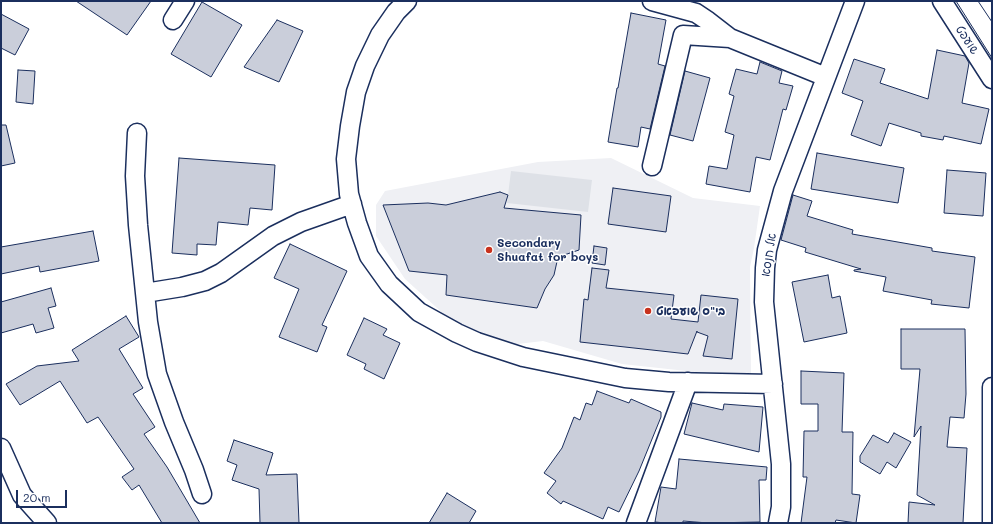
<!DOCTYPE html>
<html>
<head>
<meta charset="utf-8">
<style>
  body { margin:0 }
  #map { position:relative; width:993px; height:524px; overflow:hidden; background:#fff; font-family:Mali,sans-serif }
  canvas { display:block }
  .frame { position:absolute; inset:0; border:2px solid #1b2f5e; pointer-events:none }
  .scale { position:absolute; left:16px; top:490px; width:51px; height:18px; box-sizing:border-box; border:2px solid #1b2f5e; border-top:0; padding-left:5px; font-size:12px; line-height:14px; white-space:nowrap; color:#1b2f5e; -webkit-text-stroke:3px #fff; paint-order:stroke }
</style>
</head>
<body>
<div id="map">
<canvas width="993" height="524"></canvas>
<div class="frame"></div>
<div class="scale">20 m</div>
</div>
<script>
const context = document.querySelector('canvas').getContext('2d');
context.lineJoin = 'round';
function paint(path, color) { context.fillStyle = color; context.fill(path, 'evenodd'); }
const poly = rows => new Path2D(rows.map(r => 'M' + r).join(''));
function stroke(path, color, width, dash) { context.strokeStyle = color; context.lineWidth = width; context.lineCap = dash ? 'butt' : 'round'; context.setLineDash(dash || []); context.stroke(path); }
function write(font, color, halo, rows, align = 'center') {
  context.font = font + ' Mali,"Playpen Sans Hebrew",sans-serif'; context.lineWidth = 3; context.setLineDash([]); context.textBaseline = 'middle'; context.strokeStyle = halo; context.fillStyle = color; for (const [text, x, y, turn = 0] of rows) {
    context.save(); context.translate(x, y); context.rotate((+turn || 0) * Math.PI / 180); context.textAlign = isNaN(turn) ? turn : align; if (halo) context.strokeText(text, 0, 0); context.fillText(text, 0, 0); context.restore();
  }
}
paint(poly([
  [611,158,693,198,760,206,754,248,750,267,751,378,622,364,543,341,509,345,447,317,405,279,376,236,376,205,385,191,538,162]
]), '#eff0f4');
paint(poly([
  [511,171,592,180,588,212,507,203]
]), '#dee1e7');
const building = poly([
  [76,1,151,1,127,35,76,1],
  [202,2,242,25,211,77,171,54,202,2],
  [631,13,666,20,658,64,665,66,650,129,641,127,638,147,608,142,617,88,618,88,631,13],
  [1,14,29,29,15,55,1,48,1,14],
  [277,20,303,31,279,82,244,67,277,20],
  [937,50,965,56,969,63,962,103,989,109,981,144,944,136,943,140,921,136,921,133,889,123,881,146,851,135,863,101,842,93,854,59,885,69,880,83,928,99,937,50],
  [760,62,782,71,779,83,793,86,786,110,783,109,770,160,756,157,750,192,706,184,709,166,727,169,734,135,725,132,734,96,729,94,736,69,757,74,760,62],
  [18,70,35,71,33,104,16,102,18,70],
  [685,71,710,78,693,141,670,135,685,71],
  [1,125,6,125,15,163,1,166,1,125],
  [817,153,904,168,898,203,811,189,817,153],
  [179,158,275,165,272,210,250,208,248,225,218,222,216,245,197,244,197,255,172,253,179,158],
  [947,170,986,173,983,216,944,213,947,170],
  [613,188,671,196,666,232,608,224,613,188],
  [500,192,508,195,504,208,581,215,579,250,558,257,554,275,545,289,537,308,446,295,447,275,409,271,383,205,428,203,446,205,500,192],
  [793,195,812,201,807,216,853,230,852,234,932,248,932,251,975,257,969,308,931,304,932,300,883,291,886,277,854,271,854,270,861,269,805,252,806,248,781,240,793,195],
  [93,231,99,261,40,272,39,266,1,274,1,247,93,231],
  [290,244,347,271,322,325,327,327,317,352,279,337,299,289,274,278,290,244],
  [594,246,607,248,605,265,592,263,594,246],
  [592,268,609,270,606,288,674,295,671,319,698,322,701,295,738,299,732,359,703,356,708,336,697,332,697,331,688,354,580,342,584,299,588,300,592,268],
  [828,275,832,298,840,296,847,333,804,342,792,282,828,275],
  [51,288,56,306,48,308,54,328,36,333,33,324,1,333,1,302,51,288],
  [126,316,139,337,119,349,143,388,133,394,155,427,144,434,167,467,200,523,162,523,139,485,132,490,122,477,134,469,98,417,87,423,60,381,20,405,6,384,37,366,79,361,72,350,126,316],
  [364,318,387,329,383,335,400,343,384,379,364,369,366,364,347,355,364,318],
  [901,329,965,329,966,394,964,418,950,417,947,447,967,448,963,523,908,523,909,502,935,505,917,495,921,426,914,437,920,369,901,369,901,329],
  [801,371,844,373,842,432,853,432,852,494,860,495,856,523,836,520,835,523,801,523,807,477,803,477,804,431,818,431,818,404,801,404,801,371],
  [597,391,629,403,631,399,661,412,661,417,639,471,619,512,608,507,603,519,563,501,561,504,547,493,556,481,544,473,562,448,574,417,580,420,586,403,592,405,597,391],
  [692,403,723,410,724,404,763,407,759,452,684,434,692,403],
  [894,433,911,442,896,468,887,462,880,474,860,462,860,456,873,435,888,443,894,433],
  [234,440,273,453,266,475,297,474,299,523,260,523,259,489,232,480,237,465,227,461,234,440],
  [679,459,767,467,766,480,759,480,760,522,708,523,683,521,683,523,665,523,655,522,661,487,676,489,679,459],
  [447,493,476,511,469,523,429,523,447,493]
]);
paint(building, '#caceda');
stroke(building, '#1b2f5e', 1);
const minor = poly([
  [407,1,396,12,380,35,365,66,356,92,350,126,346,159,349,194,357,223,369,256,389,284,419,312,457,333,477,342,523,357,625,378,669,382,773,384],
  [652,1,696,13,708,21,730,38,826,77],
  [942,1,992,79],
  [173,20,185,1],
  [137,133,135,176,138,225,148,322,157,374,174,422,194,470,202,494],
  [652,166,683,35,730,38],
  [145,293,182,287,205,281,221,273,273,236,301,222,352,204],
  [1,448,22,495,47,523],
  [636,523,688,382],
  [778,523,781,507,781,464,764,302,765,268,767,250,783,191,855,1],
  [992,523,992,387]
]);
stroke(minor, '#1b2f5e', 21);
stroke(minor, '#fff', 18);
stroke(poly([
  [956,1,992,58],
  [978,1,992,22]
]), '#1b2f5e', 1);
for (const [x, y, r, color] of [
  [489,250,4,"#c8321e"],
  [648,311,4,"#c8321e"]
]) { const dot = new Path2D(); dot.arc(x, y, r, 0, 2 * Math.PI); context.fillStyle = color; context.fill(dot); stroke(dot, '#fff', 1.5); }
write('12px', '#1b2f5e', '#fff', [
  ["שועפט",967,40,57],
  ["אל חנסא",769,255,-81]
]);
write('bold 12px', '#1b2f5e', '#fff', [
  ["Secondary",497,243],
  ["Shuafat for boys",497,257],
  ["בי\"ס שועפאט",656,311]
], 'left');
</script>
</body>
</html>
